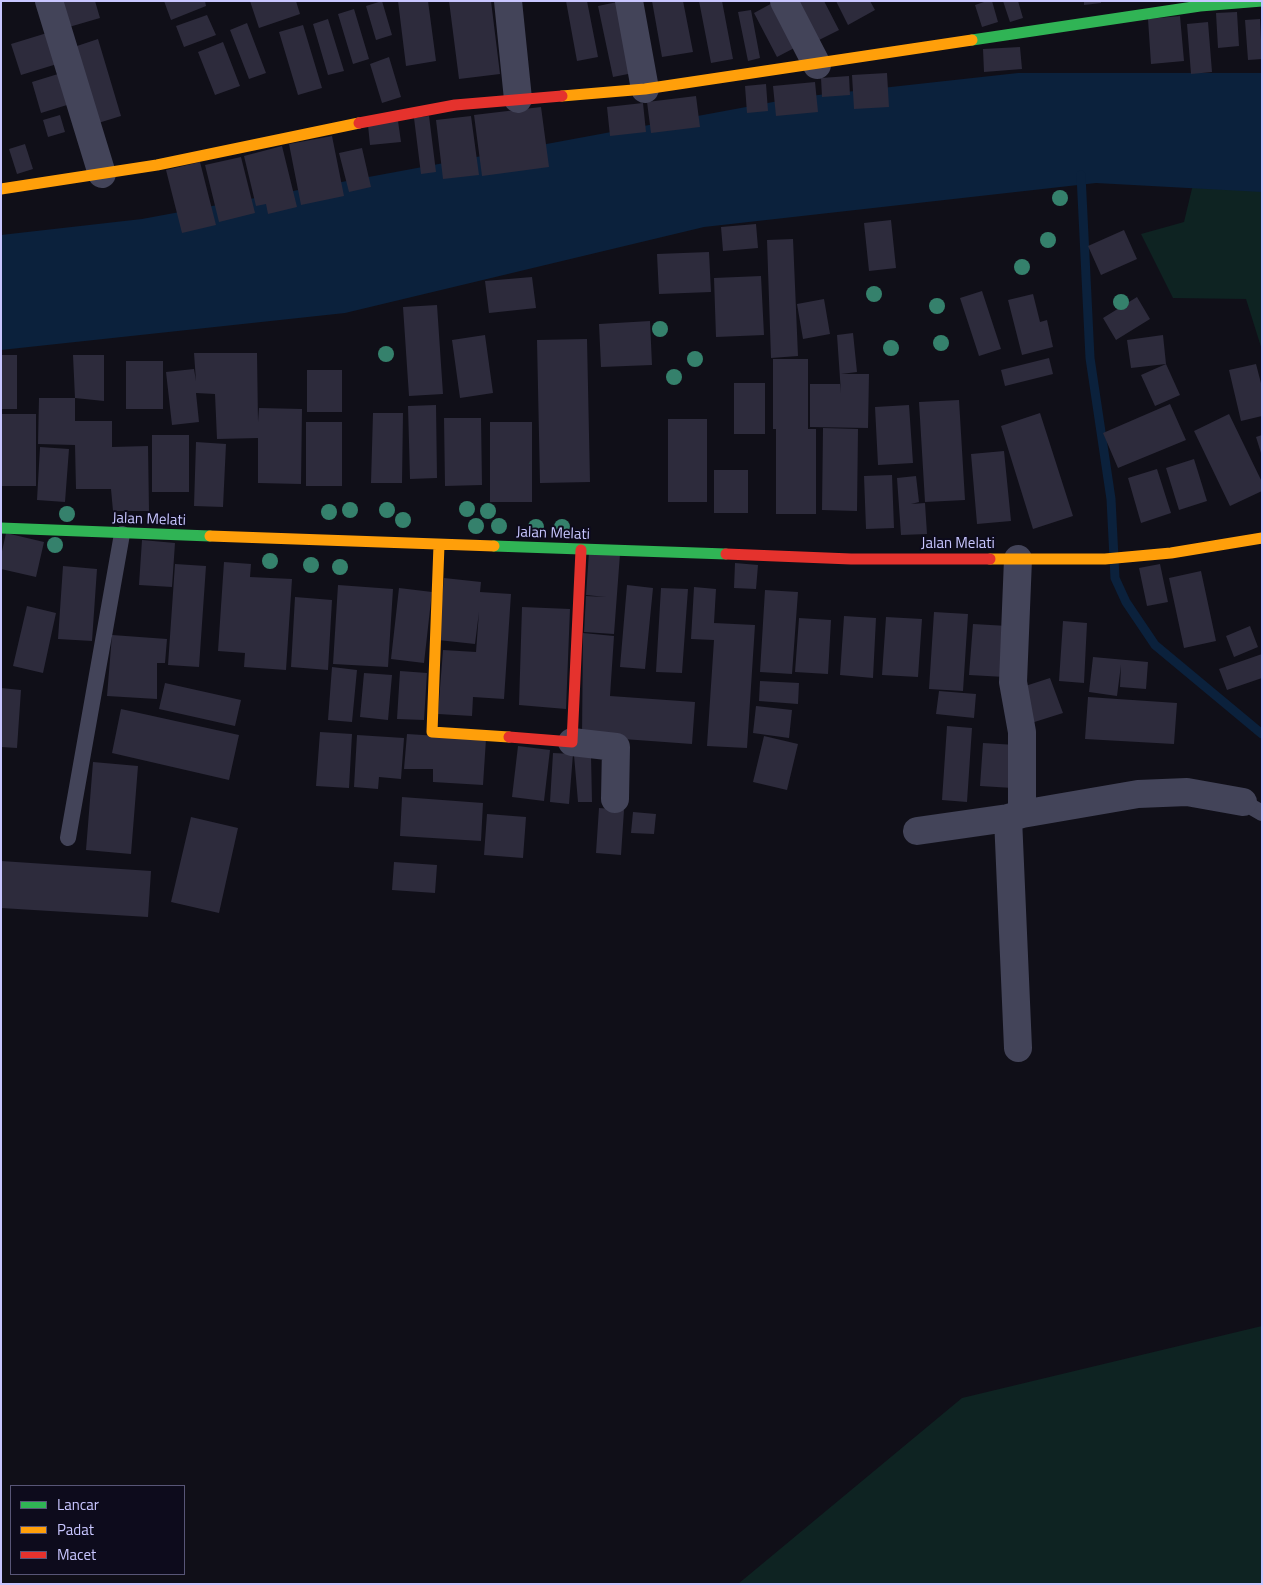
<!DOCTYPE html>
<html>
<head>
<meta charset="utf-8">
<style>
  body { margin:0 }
  #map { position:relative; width:1263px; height:1585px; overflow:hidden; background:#100f18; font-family:"Titillium Web",sans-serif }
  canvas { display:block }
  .frame { position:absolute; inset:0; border:2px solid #c8c6ff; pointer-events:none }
  .legend { position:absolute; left:10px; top:1485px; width:175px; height:90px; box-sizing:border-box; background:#0d0b1c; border:1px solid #585677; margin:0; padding:6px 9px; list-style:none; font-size:15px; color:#c8c6ff }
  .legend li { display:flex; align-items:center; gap:10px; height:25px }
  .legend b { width:25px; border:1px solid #585677 }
</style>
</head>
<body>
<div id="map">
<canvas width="1263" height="1585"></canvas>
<div class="frame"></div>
<ul class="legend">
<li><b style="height:6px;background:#30b455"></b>Lancar</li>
<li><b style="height:6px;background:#ff9f0a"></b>Padat</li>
<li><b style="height:6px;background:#e5322d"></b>Macet</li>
</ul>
</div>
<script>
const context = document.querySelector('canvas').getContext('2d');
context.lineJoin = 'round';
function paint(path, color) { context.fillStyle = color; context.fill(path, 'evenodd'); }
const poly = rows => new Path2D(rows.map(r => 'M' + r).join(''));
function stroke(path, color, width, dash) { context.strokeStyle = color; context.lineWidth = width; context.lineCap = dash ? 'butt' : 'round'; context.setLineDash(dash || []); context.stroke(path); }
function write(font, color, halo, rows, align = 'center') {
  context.font = font + ' "Titillium Web",sans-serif'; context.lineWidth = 4; context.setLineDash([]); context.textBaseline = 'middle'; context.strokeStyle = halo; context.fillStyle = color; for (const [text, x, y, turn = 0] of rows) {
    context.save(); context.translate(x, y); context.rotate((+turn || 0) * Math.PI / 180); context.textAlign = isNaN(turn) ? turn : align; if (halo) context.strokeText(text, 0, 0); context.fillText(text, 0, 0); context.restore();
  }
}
paint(poly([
  [1195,176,1262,181,1262,350,1246,299,1173,298,1141,234,1184,222],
  [1262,1326,1262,1584,738,1584,962,1398]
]), '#0e2322');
paint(poly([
  [1018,73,1262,73,1262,192,1096,183,704,227,345,313,1,350,1,235,142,219,800,97]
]), '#0b213c');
stroke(poly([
  [1081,175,1090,358,1111,499,1115,578,1126,602,1155,645,1262,734]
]), '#0b213c', 9);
paint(poly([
  [61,1,95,1,100,18,69,27],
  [164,1,205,1,206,6,171,20],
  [250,1,296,1,300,14,259,28],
  [382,1,392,35,376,40,366,6],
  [398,1,428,1,436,61,406,66],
  [449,1,491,1,500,74,459,79],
  [566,1,587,1,598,57,577,61],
  [622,1,638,72,613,77,598,6],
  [652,1,683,1,693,52,662,57],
  [699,1,722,1,733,59,711,63],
  [776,1,800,45,777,57,754,13],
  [798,1,824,1,839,30,817,41],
  [836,1,870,1,875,10,848,25],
  [987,1,992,1,998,22,982,27,975,5],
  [1003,1,1018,1,1023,18,1010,22],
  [1084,1,1101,1,1101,3,1084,5],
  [354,9,369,59,353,64,338,14],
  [751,10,760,58,748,61,738,12],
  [1237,12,1239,46,1218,48,1216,13],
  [207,15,216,35,184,47,176,26],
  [1180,16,1184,61,1151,64,1148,19],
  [328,19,344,71,328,75,313,24],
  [1260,19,1262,59,1248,60,1245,20],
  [1208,22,1212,72,1191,74,1187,24],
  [247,23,266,73,249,79,230,30],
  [303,25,322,88,298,95,279,32],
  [47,33,57,64,21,75,11,44],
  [98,39,121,116,95,124,71,48],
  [223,42,240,86,215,95,198,52],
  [1020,47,1022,69,984,72,983,49],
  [389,57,401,97,382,103,370,64],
  [887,73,889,107,854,109,852,75],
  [58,74,67,105,41,113,32,82],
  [849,76,850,95,822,97,821,78],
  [815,82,818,112,776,116,773,86],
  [766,84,768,111,747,113,745,86],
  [696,96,700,127,651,133,647,102],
  [643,103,646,132,610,136,607,107],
  [541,107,549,167,482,176,474,115],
  [60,115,65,132,48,137,43,120],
  [429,116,436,172,421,174,414,118],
  [471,116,479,175,443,179,436,120],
  [398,121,401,142,370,145,368,125],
  [332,136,344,196,301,205,289,144],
  [25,144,33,169,17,174,9,149],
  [282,146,297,207,268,214,266,204,256,206,244,156],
  [362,148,371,187,349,192,339,153],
  [241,157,255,213,219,222,205,165],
  [200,162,216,225,182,233,166,170],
  [891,220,896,268,869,271,864,223],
  [756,224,758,248,723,251,721,227],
  [1124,230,1137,259,1101,275,1088,246],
  [793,239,798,356,771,358,767,240],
  [709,252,711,292,659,294,657,254],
  [761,276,764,335,716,337,714,278],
  [532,277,536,308,489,313,485,281],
  [982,291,1001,349,979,356,960,298],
  [1033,294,1040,322,1047,320,1053,347,1022,355,1008,300],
  [1137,297,1150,319,1116,340,1103,318],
  [824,299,830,334,803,339,797,304],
  [437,305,443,394,409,396,403,307],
  [650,321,652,365,601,367,599,324],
  [853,333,857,372,841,374,869,374,868,428,810,427,810,384,840,384,841,393,837,335],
  [485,335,493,393,460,398,452,340],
  [1163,335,1166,364,1131,368,1127,340],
  [587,339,590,482,540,483,537,340],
  [194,353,257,353,258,422,259,408,302,409,301,484,258,483,258,438,217,439,215,394,196,393,199,422,172,425,166,372,194,369,196,381],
  [1,355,17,355,17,409,1,409],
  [73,355,104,355,104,401,75,398],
  [1049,358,1053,374,1005,386,1001,370],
  [773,359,808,359,808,429,816,429,816,514,776,514,776,429,773,429],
  [126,361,163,361,163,409,126,409],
  [1166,364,1180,395,1155,406,1141,375],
  [1256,364,1262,387,1262,416,1241,421,1229,370],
  [307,370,342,370,342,412,307,412],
  [734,383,765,383,765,434,734,434],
  [39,398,75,398,75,421,112,421,112,447,148,446,149,511,113,511,111,489,76,489,75,445,38,444],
  [959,400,965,500,925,502,919,402],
  [1170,404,1186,440,1118,468,1103,433],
  [436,405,437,478,410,479,408,406],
  [909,405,913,463,878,465,875,407],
  [373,413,403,413,402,483,371,483],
  [1040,413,1073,516,1033,529,1001,426],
  [1,414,36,414,36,486,1,486],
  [1229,414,1262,482,1262,491,1230,506,1194,431],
  [444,418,481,418,482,485,445,486],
  [668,419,707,419,707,502,668,502],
  [306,422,342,422,342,486,306,486],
  [490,422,532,422,532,502,490,502],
  [823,428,858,429,857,511,822,510],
  [152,435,189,435,189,492,152,492],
  [1262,435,1262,453,1261,453,1256,437],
  [196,442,226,444,223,507,194,506],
  [40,447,69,449,65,502,37,500],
  [1004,451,1011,521,977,524,971,454],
  [1194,459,1207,501,1179,510,1166,468],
  [1157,469,1171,513,1141,523,1128,478],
  [714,470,748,470,748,513,714,513],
  [892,475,894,528,866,529,864,476],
  [916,476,919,502,911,504,925,503,927,534,901,535,897,478],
  [6,533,44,542,36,577,1,569,1,556],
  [142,540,175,543,172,587,139,585],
  [589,552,620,554,614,634,584,632,586,596,606,597,586,595],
  [224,562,251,564,250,577,292,579,286,670,244,667,245,653,218,651],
  [735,563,758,565,756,589,734,588],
  [175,564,206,566,199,667,168,665],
  [1160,564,1168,602,1147,606,1139,568],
  [63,566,97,569,92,641,58,639],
  [1201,571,1216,641,1184,648,1169,578],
  [444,578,481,582,480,592,511,594,504,699,473,697,472,716,438,714,443,650,476,652,479,612,475,644,438,640],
  [338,585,393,589,388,667,333,664],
  [627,585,653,588,645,669,620,667],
  [694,587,716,589,714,623,755,625,747,748,707,746,714,640,691,639],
  [399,588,432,592,424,663,391,659],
  [661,588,688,589,682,673,656,672],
  [765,590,798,592,792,674,760,672],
  [295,597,332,600,328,670,291,667],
  [27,606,56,613,43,673,13,666],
  [522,607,570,609,566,709,519,705],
  [934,612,968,614,963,691,929,689],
  [844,616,876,618,873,678,840,675],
  [886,617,922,619,918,677,882,675],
  [799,618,831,620,828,674,795,672],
  [1063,621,1087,623,1084,683,1059,681],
  [973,624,1008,626,1005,677,969,675],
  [1250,626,1258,647,1234,657,1226,636],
  [583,633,614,636,610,696,695,702,692,744,582,736],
  [112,635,167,639,165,663,157,663,157,699,107,696],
  [1262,654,1262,678,1227,690,1219,669],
  [1093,657,1148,662,1146,689,1120,687,1121,665,1117,696,1089,692],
  [332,667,357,670,352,722,328,720],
  [400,671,427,673,424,720,397,719],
  [364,673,392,675,388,720,360,717],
  [1050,678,1063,713,1028,724,1016,689],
  [760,681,799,683,798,704,759,701],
  [165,683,241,700,235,726,159,709],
  [1,688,21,690,17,748,1,747],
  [939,691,976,694,974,718,936,714],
  [1088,697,1177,703,1174,744,1085,739],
  [756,706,792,710,789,738,753,733],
  [121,709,239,735,229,780,112,753],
  [947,726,972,728,967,802,942,800],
  [320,732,352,734,349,788,316,786],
  [407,734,486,739,483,785,433,782,433,769,404,769],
  [357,735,404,738,401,779,379,777,378,789,354,787],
  [764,736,798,744,787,790,753,782],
  [983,743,1016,745,1013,788,980,786],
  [518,746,550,750,544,801,512,797],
  [553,753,573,754,569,804,550,802],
  [574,755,591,756,592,802,578,802],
  [93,762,138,766,131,854,86,850],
  [402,797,483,803,481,841,400,836],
  [599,808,624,810,621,855,596,853],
  [633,812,656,814,654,834,631,833],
  [487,814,526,817,523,858,484,855],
  [191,817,238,828,219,913,171,902],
  [1,861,151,871,148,917,1,908],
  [394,862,437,865,435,893,392,890]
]), '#2d2b3c');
stroke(poly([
  [1243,802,1262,813],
  [68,838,122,534]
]), '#434459', 16);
stroke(poly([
  [49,1,102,174],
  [508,1,518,99],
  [629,1,645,89],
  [784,1,817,65],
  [1018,559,1013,682,1022,732,1022,814],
  [572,742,616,747,615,799],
  [917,831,1008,818],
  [1018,1048,1008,818,1022,814,1138,794,1187,792,1243,802]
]), '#434459', 28);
stroke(poly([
  [972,40,1200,6,1262,1],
  [1,528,210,536],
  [494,546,726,554]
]), '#30b455', 11);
stroke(poly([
  [562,96,645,89,972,40],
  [1,189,157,165,359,123],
  [210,536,494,546],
  [439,545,432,732,509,737],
  [990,559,1105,559,1171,553,1262,538]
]), '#ff9f0a', 11);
stroke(poly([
  [359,123,455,105,562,96],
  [726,554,851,559,990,559],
  [509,737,572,742,581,550]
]), '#e5322d', 11);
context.fillStyle = '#35816c';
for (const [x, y] of [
  [1060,198],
  [1048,240],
  [1022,267],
  [874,294],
  [1121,302],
  [937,306],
  [660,329],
  [941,343],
  [891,348],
  [386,354],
  [695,359],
  [674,377],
  [467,509],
  [350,510],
  [387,510],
  [488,511],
  [329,512],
  [67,514],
  [403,520],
  [476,526],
  [499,526],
  [536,527],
  [562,527],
  [55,545],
  [270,561],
  [311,565],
  [340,567]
]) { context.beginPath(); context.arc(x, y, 8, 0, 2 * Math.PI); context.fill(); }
write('15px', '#c8c6ff', '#0d0b1c', [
  ["Jalan Melati",149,520,2],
  ["Jalan Melati",553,534,2],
  ["Jalan Melati",958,544]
]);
</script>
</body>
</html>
